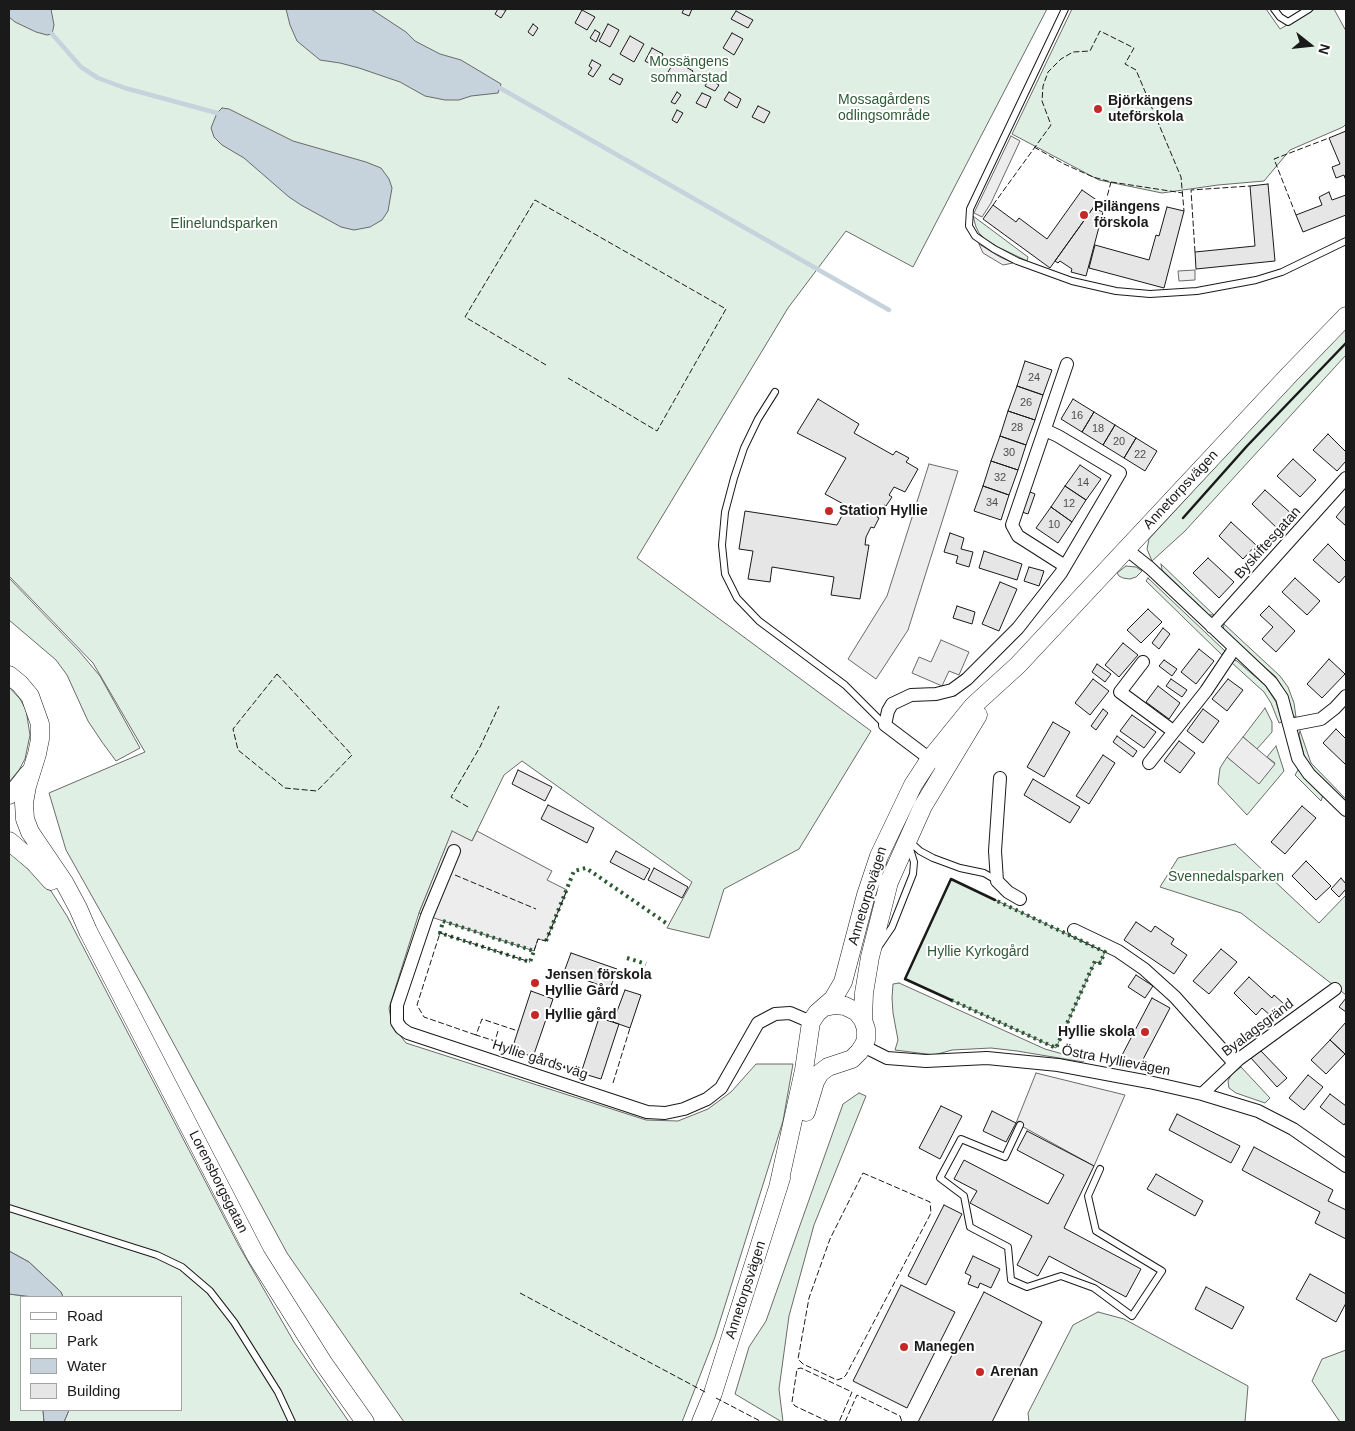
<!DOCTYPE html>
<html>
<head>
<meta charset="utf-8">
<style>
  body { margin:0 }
  #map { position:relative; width:1355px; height:1431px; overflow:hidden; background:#fff; font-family:Helvetica,sans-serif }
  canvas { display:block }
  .frame { position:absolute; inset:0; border:10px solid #1a1a1a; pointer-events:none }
  .legend { position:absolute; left:20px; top:1296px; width:162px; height:115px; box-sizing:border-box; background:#fff; border:1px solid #a3a3a3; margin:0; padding:6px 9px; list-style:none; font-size:15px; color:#1a1a1a }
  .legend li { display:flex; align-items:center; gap:10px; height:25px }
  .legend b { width:25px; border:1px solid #a3a3a3 }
  .north { position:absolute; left:1285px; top:20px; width:50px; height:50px; -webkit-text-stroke:4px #fff; paint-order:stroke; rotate:106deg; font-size:14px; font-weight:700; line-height:20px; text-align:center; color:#1a1a1a }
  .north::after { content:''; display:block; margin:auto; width:18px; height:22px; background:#1a1a1a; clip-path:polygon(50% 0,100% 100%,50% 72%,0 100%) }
</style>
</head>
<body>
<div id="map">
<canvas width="1355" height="1431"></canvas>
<div class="frame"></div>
<ul class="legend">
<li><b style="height:6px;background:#fff"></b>Road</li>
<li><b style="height:14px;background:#e0efe3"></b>Park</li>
<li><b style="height:14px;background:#c6d2dc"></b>Water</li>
<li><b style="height:14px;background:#e6e6e6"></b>Building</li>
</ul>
<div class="north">N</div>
</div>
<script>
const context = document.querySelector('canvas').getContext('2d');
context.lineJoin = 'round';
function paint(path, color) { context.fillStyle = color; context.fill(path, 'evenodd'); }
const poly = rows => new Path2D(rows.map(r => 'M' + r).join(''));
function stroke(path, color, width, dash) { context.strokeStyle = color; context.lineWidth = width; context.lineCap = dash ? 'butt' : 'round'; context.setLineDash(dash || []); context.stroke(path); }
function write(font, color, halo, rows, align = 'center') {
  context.font = font + ' Helvetica,sans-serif'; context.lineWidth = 4; context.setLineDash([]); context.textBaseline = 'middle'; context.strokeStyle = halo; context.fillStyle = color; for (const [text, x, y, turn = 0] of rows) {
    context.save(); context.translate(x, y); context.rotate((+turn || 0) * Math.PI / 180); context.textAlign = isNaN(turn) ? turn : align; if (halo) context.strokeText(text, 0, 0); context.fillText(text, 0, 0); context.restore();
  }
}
const green = poly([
  [9,9,1047,9,913,267,846,231,788,308,637,558,871,731,799,849,724,889,709,938,667,928,692,882,522,761,504,775,472,841,452,832,419,913,389,1008,392,1025,406,1043,646,1120,678,1121,708,1109,731,1092,756,1064,793,1064,783,1121,715,1337,682,1422,404,1422,287,1253,143,987,66,850,49,793,145,752,93,663,9,576,9,9],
  [1072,9,1266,9,1280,29,1315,9,1334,9,1346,31,1346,124,1343,127,1290,150,1264,181,1218,185,1162,193,1099,180,1012,134,1072,9],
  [973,216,1028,257,1027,261,998,247,985,239,979,233,976,227,973,216],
  [1346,329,1346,355,1185,531,1152,561,1147,549,1149,539,1298,377,1346,329],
  [1161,564,1214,615,1209,615,1162,570,1161,564],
  [1126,566,1136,567,1142,571,1136,577,1130,579,1123,578,1119,576,1117,573,1126,566],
  [9,578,79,651,100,676,140,748,116,761,102,742,88,721,67,675,56,660,9,620,9,578],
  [1148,578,1225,651,1222,655,1146,581,1148,578],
  [1224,624,1280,676,1288,687,1294,703,1296,717,1292,715,1281,685,1275,676,1223,631,1224,624],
  [1234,660,1237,661,1265,685,1276,702,1282,722,1279,723,1271,703,1264,692,1232,663,1234,660],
  [9,687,20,699,26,710,30,735,25,759,19,770,9,782,9,687],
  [1265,708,1272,722,1272,732,1257,749,1243,737,1265,708],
  [1300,731,1311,763,1346,799,1346,803,1313,771,1304,755,1299,735,1300,731],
  [1276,746,1284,771,1247,815,1218,784,1220,768,1227,757,1259,783,1275,763,1267,757,1276,746],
  [1298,770,1323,795,1321,801,1295,775,1298,770],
  [1235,844,1319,923,1346,895,1346,995,1241,913,1160,887,1178,858,1235,844],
  [9,851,51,891,67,916,239,1246,294,1342,349,1422,64,1422,69,1410,181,1410,181,1297,63,1297,61,1292,29,1262,9,1251,9,851],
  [951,879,1105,952,1100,963,1095,962,1056,1048,905,979,951,879],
  [899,983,1045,1049,1084,1060,1083,1062,1017,1051,991,1048,952,1050,934,1055,895,1050,898,1040,893,1013,892,998,893,984,899,983],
  [1241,1067,1270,1098,1265,1103,1236,1093,1229,1088,1228,1081,1231,1075,1241,1067],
  [859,1093,866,1096,814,1225,789,1316,779,1389,783,1422,782,1422,735,1394,749,1347,766,1321,843,1104,859,1093],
  [9,1294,33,1297,21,1297,21,1410,43,1410,44,1422,9,1422,9,1294],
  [1098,1312,1124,1319,1248,1386,1245,1422,1029,1422,1028,1413,1073,1325,1098,1312],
  [1346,1350,1346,1422,1340,1422,1312,1381,1322,1359,1346,1350]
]);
paint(green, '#e0efe3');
stroke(green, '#6a6a6a', 1);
const parking = poly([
  [1011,136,1020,141,991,203,982,217,974,213,1011,136],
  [979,244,1000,257,1013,263,1003,265,983,253,979,244],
  [1195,270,1195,280,1179,281,1178,271,1195,270],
  [929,464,958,471,908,630,876,679,848,659,887,596,929,464],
  [941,640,969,652,959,675,949,671,942,686,912,673,919,657,931,662,941,640],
  [1243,737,1275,764,1259,784,1227,757,1243,737],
  [452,831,472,841,477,831,552,871,547,880,567,890,546,941,538,939,534,951,419,913,452,831],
  [1036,1073,1125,1095,1094,1166,1016,1123,1036,1073]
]);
paint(parking, '#ededed');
stroke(parking, '#6a6a6a', 1);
const water = poly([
  [9,9,51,9,54,25,52,34,47,35,36,32,15,22,9,17,9,9],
  [286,9,371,9,406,32,415,41,440,54,461,60,501,84,498,93,471,96,459,100,445,100,425,96,400,82,359,68,340,63,320,60,297,41,290,25,286,9],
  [222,108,229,109,293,141,366,162,381,168,389,179,392,188,388,211,382,220,370,227,354,230,341,227,301,205,289,197,244,158,222,145,214,137,211,128,217,113,222,108],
  [9,1251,29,1262,61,1292,63,1297,33,1297,9,1294,9,1251],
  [43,1410,69,1410,64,1422,44,1422,43,1410]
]);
paint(water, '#c6d2dc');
stroke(water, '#6a6a6a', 1);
stroke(poly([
  [52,34,81,67,98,78,125,88,217,113],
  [500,88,889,310]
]), '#c6d2dc', 4.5);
const building = poly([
  [498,9,506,10,501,18,495,14,498,9],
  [684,9,692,9,689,16,682,13,684,9],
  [582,10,595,17,587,30,575,23,582,10],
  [736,11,753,20,748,28,731,19,736,11],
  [533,24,538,28,533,36,528,32,533,24],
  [608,24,619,30,610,47,599,41,608,24],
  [595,30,600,33,596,42,590,38,595,30],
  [732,33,743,39,734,55,723,48,732,33],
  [630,36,644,44,634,62,620,54,630,36],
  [652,48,663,54,656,67,645,61,652,48],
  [592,60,601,65,593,77,588,74,592,68,589,66,592,60],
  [675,61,693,71,686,82,668,72,675,61],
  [613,74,623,79,620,85,609,79,613,74],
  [709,79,719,85,715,91,705,86,709,79],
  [677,92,681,95,675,104,671,102,677,92],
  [729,92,741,99,737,108,724,100,729,92],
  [702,93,711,97,706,108,696,103,702,93],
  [758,106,770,112,764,123,752,117,758,106],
  [677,110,683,113,677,123,672,120,677,110],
  [1346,131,1346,181,1344,175,1336,178,1332,167,1340,164,1329,138,1346,131],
  [1268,184,1275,261,1196,269,1195,252,1255,246,1250,186,1268,184],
  [1082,190,1098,201,1050,268,983,219,993,205,1016,222,1019,218,1047,239,1082,190],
  [1329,192,1332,200,1346,195,1346,215,1303,232,1296,215,1322,205,1319,197,1329,192],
  [1167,207,1184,211,1164,288,1089,268,1095,245,1149,260,1156,235,1159,236,1167,207],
  [1093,208,1103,212,1086,276,1071,272,1072,269,1060,261,1058,263,1055,261,1093,208],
  [1025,361,1052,370,1043,395,1017,386,1025,361],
  [1017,386,1043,395,1035,420,1008,411,1017,386],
  [818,399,859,424,854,433,893,455,896,451,909,458,906,462,918,469,905,492,894,487,889,495,892,497,886,506,884,505,877,517,879,518,874,528,871,527,866,537,865,545,869,545,860,599,831,595,834,577,772,567,770,582,748,579,753,551,739,549,745,511,837,525,847,506,825,494,846,458,797,433,818,399],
  [1073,399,1094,412,1082,432,1061,419,1073,399],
  [1008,411,1035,420,1026,445,1000,436,1008,411],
  [1094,412,1115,425,1103,445,1082,432,1094,412],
  [1115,425,1136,438,1124,458,1103,445,1115,425],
  [1328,434,1346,452,1346,461,1337,471,1313,450,1328,434],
  [1000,436,1026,445,1018,470,991,461,1000,436],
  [1136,438,1157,451,1145,471,1124,458,1136,438],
  [1293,459,1316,480,1300,497,1277,476,1293,459],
  [991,461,1018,470,1009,495,983,486,991,461],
  [1080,465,1101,479,1086,500,1065,486,1080,465],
  [983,486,1009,495,1001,520,974,511,983,486],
  [1065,486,1086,500,1072,522,1051,507,1065,486],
  [1265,490,1294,516,1280,531,1252,504,1265,490],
  [1028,491,1035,494,1028,514,1022,512,1028,491],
  [1346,505,1346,526,1336,517,1346,505],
  [1051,507,1072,522,1058,543,1036,528,1051,507],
  [1231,522,1256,545,1243,559,1219,536,1231,522],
  [950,533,964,538,961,549,973,552,969,567,956,563,958,556,944,552,950,533],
  [1328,544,1346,562,1346,575,1339,583,1313,560,1328,544],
  [984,551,1022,564,1017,580,979,568,984,551],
  [1208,558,1234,582,1219,598,1193,573,1208,558],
  [1029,567,1044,571,1039,586,1024,581,1029,567],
  [1295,578,1320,601,1307,615,1282,592,1295,578],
  [1000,582,1017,589,999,631,982,624,1000,582],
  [957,606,975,612,972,624,953,618,957,606],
  [1269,606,1295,631,1276,652,1262,639,1273,627,1260,615,1269,606],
  [1148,609,1162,622,1141,643,1127,630,1148,609],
  [1163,628,1170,634,1159,649,1152,643,1163,628],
  [1123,643,1138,655,1119,677,1105,665,1123,643],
  [1199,649,1214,661,1196,684,1181,672,1199,649],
  [1329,659,1345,674,1322,698,1307,684,1329,659],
  [1164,660,1177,669,1172,676,1159,666,1164,660],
  [1097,664,1111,674,1105,682,1092,672,1097,664],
  [1093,679,1109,691,1090,715,1075,703,1093,679],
  [1171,679,1187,690,1182,697,1166,686,1171,679],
  [1228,679,1243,690,1227,711,1212,699,1228,679],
  [1158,686,1180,703,1169,719,1146,702,1158,686],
  [1103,709,1108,713,1096,730,1091,726,1103,709],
  [1203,709,1219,721,1203,743,1187,731,1203,709],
  [1132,715,1156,732,1144,748,1120,731,1132,715],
  [1053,722,1070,732,1044,777,1027,767,1053,722],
  [1336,729,1346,739,1346,765,1323,743,1336,729],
  [1117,736,1137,751,1133,757,1113,742,1117,736],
  [1179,741,1195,753,1180,773,1164,761,1179,741],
  [1103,755,1115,763,1089,804,1076,796,1103,755],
  [518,770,552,787,545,801,512,784,518,770],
  [1033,779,1080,807,1070,823,1024,795,1033,779],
  [548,805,594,828,587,843,541,819,548,805],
  [1302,806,1316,818,1285,854,1271,842,1302,806],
  [616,851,650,869,644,880,610,862,616,851],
  [1306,861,1331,886,1316,900,1292,876,1306,861],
  [654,868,688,887,682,898,648,880,654,868],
  [1341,878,1346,884,1346,889,1339,897,1331,889,1341,878],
  [1136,922,1151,932,1155,926,1174,939,1171,944,1187,955,1174,974,1124,940,1136,922],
  [1221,949,1237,962,1209,994,1193,981,1221,949],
  [571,953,617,969,610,989,564,972,571,953],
  [1136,975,1153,986,1145,998,1128,987,1136,975],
  [1249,977,1272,998,1274,995,1284,1004,1272,1017,1262,1008,1256,1015,1234,993,1249,977],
  [625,990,641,995,630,1028,613,1022,625,990],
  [531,991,553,999,533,1057,512,1049,531,991],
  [1152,998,1170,1008,1139,1067,1121,1057,1152,998],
  [1346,998,1346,1012,1339,1007,1346,998],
  [599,1018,619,1024,601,1079,581,1073,599,1018],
  [1346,1022,1346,1055,1330,1040,1346,1022],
  [1330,1040,1345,1054,1326,1074,1311,1060,1330,1040],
  [1260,1050,1287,1078,1277,1087,1251,1058,1260,1050],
  [1308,1075,1323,1087,1304,1110,1289,1098,1308,1075],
  [1330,1094,1346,1106,1346,1122,1344,1125,1320,1107,1330,1094],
  [941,1106,962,1116,940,1159,919,1148,941,1106],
  [992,1111,1016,1123,1006,1142,983,1131,992,1111],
  [1177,1114,1240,1146,1231,1163,1169,1130,1177,1114],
  [1027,1131,1094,1166,1064,1228,1141,1269,1126,1297,1049,1256,1038,1276,1017,1265,1032,1236,970,1203,977,1191,954,1179,964,1160,1048,1204,1064,1175,1017,1150,1027,1131],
  [1254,1147,1333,1190,1328,1201,1346,1210,1346,1239,1315,1223,1320,1212,1242,1170,1254,1147],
  [1156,1174,1203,1201,1195,1216,1147,1189,1156,1174],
  [944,1205,962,1214,926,1285,908,1276,944,1205],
  [973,1256,1000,1269,991,1288,980,1283,978,1288,968,1284,971,1276,965,1273,973,1256],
  [1310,1274,1346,1294,1346,1303,1336,1322,1296,1299,1310,1274],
  [901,1285,955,1312,907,1408,853,1381,901,1285],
  [1206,1287,1244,1307,1232,1329,1195,1309,1206,1287],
  [984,1292,1042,1322,992,1422,918,1422,984,1292]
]);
paint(building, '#e6e6e6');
stroke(building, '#1a1a1a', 1);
const service = poly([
  [1065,9,970,209,969,226,975,236,994,249,1017,261,1072,281,1116,291,1150,294,1197,291,1256,280,1282,272,1346,241],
  [1274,9,1280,17,1288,22,1309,9],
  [775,392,758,419,744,448,734,478,725,512,722,545,725,574,737,598,759,621,845,685,885,725],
  [909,841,920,851,933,858,960,868,984,873,996,880],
  [877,949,892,927,913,874,914,862,909,846],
  [1020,1125,1005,1157,961,1139,940,1178,964,1196,970,1227,1008,1247,1011,1280,1027,1287,1061,1276,1094,1288,1132,1316,1162,1271,1096,1231,1088,1196,1100,1169],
  [9,1208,157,1255,182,1267,210,1291,234,1322,278,1392,292,1422]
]);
const minor = poly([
  [1126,549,1150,568,1271,682,1282,698,1298,758,1309,774,1346,810],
  [1065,566,1018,536,1012,525,1067,364],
  [1212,627,1346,478],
  [1143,662,1120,692,1173,731],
  [1290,725,1321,719,1335,708,1346,696],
  [937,762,930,759,885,725,888,711,892,704,911,695,936,694,952,690,967,679,1018,628,1061,573,1120,473,1058,436,1045,430],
  [1149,763,1206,691,1234,649],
  [1000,778,995,851,997,881,1008,892,1020,899],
  [454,851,427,916,397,1005,397,1022,401,1028,408,1033,647,1112,665,1113,684,1109,707,1099,721,1088,758,1023,775,1014,790,1013,811,1022],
  [1074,930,1118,951,1144,969,1175,997,1234,1063],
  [863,1046,887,1058,926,1061,987,1058,1058,1065,1149,1082,1202,1094,1258,1111,1293,1129,1346,1166],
  [1202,1094,1239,1059,1335,989]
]);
const secondary = poly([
  [9,675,20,684,30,696,40,724,40,739,37,754,27,786,24,803,25,819,30,832,64,882,78,908,88,931,256,1256,324,1364,365,1422],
  [9,795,13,793,28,774],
  [9,841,34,862,51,881],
  [825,1007,835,1005,845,1006,857,1012,863,1020],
  [806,1112,815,1082,820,1073,828,1067,852,1059,859,1052,863,1046,866,1040,866,1029,863,1020,864,993,870,957,889,882,923,806,978,715],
  [778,1188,804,1070,811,1022,817,1013,833,999,843,982,866,895,879,856,913,785,930,759,973,706,1018,665,1289,375,1346,316],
  [701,1422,713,1393,781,1178]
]);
stroke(service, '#1a1a1a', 8);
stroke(minor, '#1a1a1a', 14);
stroke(secondary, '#1a1a1a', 19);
stroke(service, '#fff', 6);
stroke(minor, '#fff', 12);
stroke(secondary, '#fff', 18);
stroke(poly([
  [443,921,534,951,530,962,440,933,443,921],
  [546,941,574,871,586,868,666,923],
  [627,958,646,964],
  [951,1000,1056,1048,1095,961,1100,963,1105,952,995,900]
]), '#2b5a34', 4, [2.5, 4]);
stroke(poly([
  [1034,147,1064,164,1093,177,1111,182,1183,193],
  [993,205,1051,125,1042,101,1043,86,1048,72,1061,59,1073,52,1090,51,1100,31,1134,48,1125,64,1136,70,1181,177,1184,211],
  [1103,212,1111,182],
  [1296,215,1274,159,1329,138],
  [1195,252,1191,190,1250,186],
  [546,365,465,317,535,200,726,309,657,431,568,378],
  [277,674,352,755,317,791,285,788,238,750,233,729,277,674],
  [468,807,451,797,480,747,499,706],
  [455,875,536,909],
  [534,951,538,939,546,941,567,890],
  [498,1031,495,1041,476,1035,482,1019,518,1031],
  [476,1035,424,1017,417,1005,440,933,530,962],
  [613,1083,630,1028],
  [863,1173,930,1202,931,1213,846,1375,843,1378,837,1380,803,1364,798,1359,809,1298,830,1239,863,1173],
  [520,1293,707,1393],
  [716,1398,762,1422],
  [829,1422,795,1406,792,1402,797,1369,801,1368,852,1392,839,1422],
  [845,1422,857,1395,900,1416,902,1422]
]), '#1a1a1a', 1, [6, 2.5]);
stroke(poly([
  [1183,518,1247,446,1346,343],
  [951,1000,905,979,951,879,995,900],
  [533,1057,552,1063],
  [562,1066,581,1073]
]), '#1a1a1a', 2.5);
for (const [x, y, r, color] of [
  [1098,109,5,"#c62828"],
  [1084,215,5,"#c62828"],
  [829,511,5,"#c62828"],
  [535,983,5,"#c62828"],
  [535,1015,5,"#c62828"],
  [1145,1032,5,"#c62828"],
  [904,1347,5,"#c62828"],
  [980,1372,5,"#c62828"]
]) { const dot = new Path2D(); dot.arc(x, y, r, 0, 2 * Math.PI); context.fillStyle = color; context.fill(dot); stroke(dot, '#fff', 2); }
write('11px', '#4d4d4d', null, [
  ["24",1034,378],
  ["26",1026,403],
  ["16",1077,416],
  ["28",1017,428],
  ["18",1098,429],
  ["20",1119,442],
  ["30",1009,453],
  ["22",1140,455],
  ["32",1000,478],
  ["14",1083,483],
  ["34",992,503],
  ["12",1069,504],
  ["10",1054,525]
]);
write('14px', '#2b5a34', '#fff', [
  ["Mossängens",689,62],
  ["sommarstad",689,78],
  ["Mossagårdens",884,100],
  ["odlingsområde",884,116],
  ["Elinelundsparken",224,224],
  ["Svennedalsparken",1226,877],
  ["Hyllie Kyrkogård",978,952]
]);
write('bold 14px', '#1a1a1a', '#fff', [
  ["Björkängens",1108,101],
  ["uteförskola",1108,117],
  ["Pilängens",1094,207],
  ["förskola",1094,223],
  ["Station Hyllie",839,511],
  ["Jensen förskola",545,975],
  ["Hyllie Gård",545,991],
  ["Hyllie gård",545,1015],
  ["Hyllie skola",1135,1032,"right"],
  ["Manegen",914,1347],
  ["Arenan",990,1372]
], 'left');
write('14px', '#1a1a1a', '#fff', [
  ["Annetorpsvägen",1181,490,-47],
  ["Byskiftesgatan",1268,543,-48],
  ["Annetorpsvägen",868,896,-73],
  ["Byalagsgränd",1258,1028,-37],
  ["Hyllie gårds väg",540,1060,18],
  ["Östra Hyllievägen",1116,1061,11],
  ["Lorensborgsgatan",218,1182,63],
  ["Annetorpsvägen",746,1290,-72]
]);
</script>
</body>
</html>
